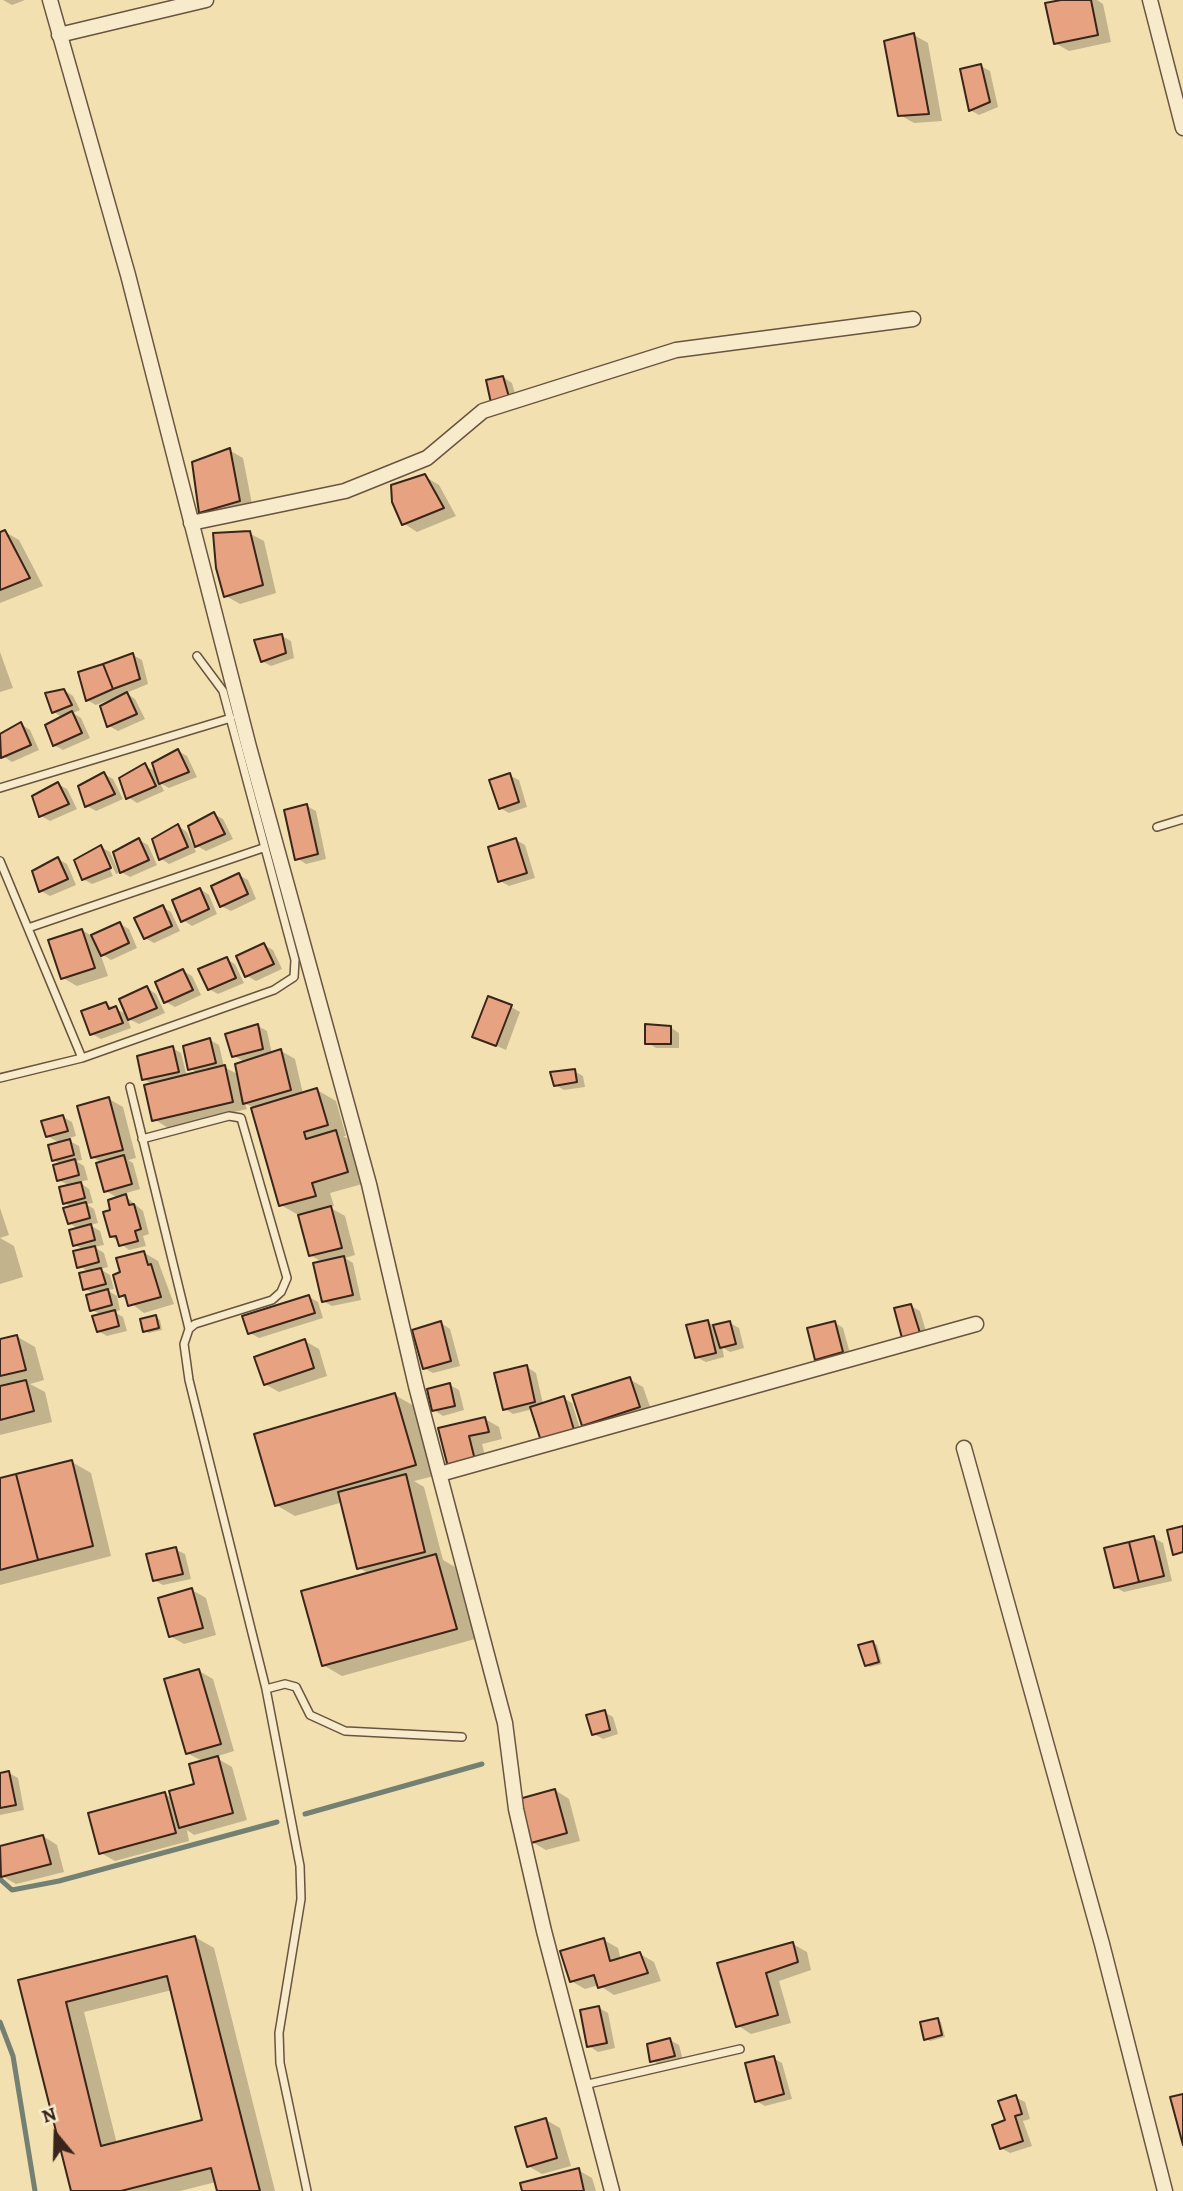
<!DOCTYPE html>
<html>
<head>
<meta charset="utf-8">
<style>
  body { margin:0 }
  #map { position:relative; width:1183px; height:2191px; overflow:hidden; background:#f3e0b1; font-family:Alegreya,serif }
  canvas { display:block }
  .north { position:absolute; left:21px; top:2100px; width:70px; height:70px; -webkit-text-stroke:5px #f7ebcc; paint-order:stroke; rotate:341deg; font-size:19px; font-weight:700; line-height:28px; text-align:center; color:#392519 }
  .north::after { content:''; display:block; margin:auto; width:24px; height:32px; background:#392519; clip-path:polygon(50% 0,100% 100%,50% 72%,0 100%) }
</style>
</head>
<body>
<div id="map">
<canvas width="1183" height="2191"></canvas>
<div class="north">N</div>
</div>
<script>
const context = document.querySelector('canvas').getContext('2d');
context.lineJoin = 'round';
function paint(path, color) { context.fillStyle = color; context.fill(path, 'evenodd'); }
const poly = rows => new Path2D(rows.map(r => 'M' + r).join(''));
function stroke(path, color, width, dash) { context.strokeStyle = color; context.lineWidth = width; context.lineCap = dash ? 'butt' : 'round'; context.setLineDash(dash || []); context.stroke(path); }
paint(poly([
  [3,0,25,0,12,5],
  [1069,0,1097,0,1103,4,1111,42,1069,51,1055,43],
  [914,35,928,43,942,121,914,123,900,115],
  [981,66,990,71,998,107,979,115,970,110],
  [503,377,512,383,517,401,501,407],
  [229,450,243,458,253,509,214,519,200,511],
  [424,476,439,485,456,516,417,532,403,523],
  [5,532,19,540,43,586,0,603,0,534],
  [249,533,264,541,276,593,240,604,226,596],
  [282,636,291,641,294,658,271,666,262,661],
  [0,652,13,688,0,692],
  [133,655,142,660,148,684,126,693,135,699,145,719,118,731,109,726,111,699,96,705,87,700],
  [64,690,73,696,80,710,73,713,81,718,90,738,63,750,54,745,63,718,54,712],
  [21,724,30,730,39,750,12,762,3,756,0,736],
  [178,751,187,756,197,777,169,788,160,783,164,791,137,803,128,797,145,766,157,772],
  [104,774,113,779,123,799,96,811,87,806],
  [509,775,519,780,527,807,509,813,500,808],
  [58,784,67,789,77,809,50,821,41,816],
  [307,806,316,811,326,859,306,864,297,858],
  [214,814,223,819,233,839,206,851,197,846],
  [178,826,187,832,196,852,169,864,160,858],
  [139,840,148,845,157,865,130,877,121,872,116,874,106,853,102,853,113,876,92,884,83,879,101,847,110,852,118,871],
  [516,840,525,845,535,878,509,886,500,881],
  [58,859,67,864,76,885,50,896,41,891],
  [239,875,248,880,256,899,231,911,221,906],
  [200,889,209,895,217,914,192,926,183,920],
  [162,907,171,912,180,931,154,943,145,938],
  [120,924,129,929,137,948,111,960,100,953,108,976,77,986,63,978,82,930,92,936],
  [264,945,273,950,282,969,256,981,247,976],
  [226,959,235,964,244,983,218,994,209,989],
  [183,971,192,976,201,995,175,1007,166,1002],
  [147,988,156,994,165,1013,139,1024,127,1018,131,1028,101,1039,92,1034,106,1004,128,1015],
  [511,1007,520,1012,506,1050,474,1036],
  [258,1026,267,1031,272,1054,281,1051,295,1059,303,1094,317,1090,336,1101,346,1136,343,1136,355,1143,366,1183,330,1193,334,1206,329,1207,345,1216,355,1255,345,1258,353,1263,361,1300,332,1306,323,1301,322,1262,310,1255,300,1216,281,1205,253,1107,245,1104,247,1109,168,1128,154,1119,153,1084,143,1079,172,1048,181,1053,187,1076,198,1073,190,1068,210,1040,219,1045,224,1067,239,1075,245,1062,234,1056],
  [670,1027,679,1033,679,1048,656,1048,647,1042],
  [574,1071,583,1076,585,1087,564,1090,555,1085],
  [109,1099,123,1107,136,1158,128,1160,133,1163,140,1189,123,1194,143,1211,149,1234,143,1236,146,1246,129,1250,111,1236,113,1211,118,1198,106,1191,103,1163,92,1157],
  [63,1117,72,1122,76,1136,66,1139,79,1146,82,1160,76,1161,84,1166,88,1180,79,1182,89,1189,93,1203,86,1204,94,1209,98,1223,90,1225,100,1231,104,1245,94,1247,104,1253,108,1267,100,1269,110,1275,114,1289,107,1290,117,1296,120,1310,114,1312,123,1317,127,1331,107,1336,98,1331,102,1315,92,1310,95,1294,85,1289,89,1272,79,1266,84,1250,75,1245,79,1229,69,1223,73,1207,64,1203,70,1186,59,1180,61,1164,53,1160,60,1143,47,1136],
  [0,1208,9,1235,0,1238],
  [0,1238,14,1246,23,1277,0,1284],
  [143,1252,158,1261,174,1304,144,1313,121,1296,123,1274],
  [309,1297,318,1302,323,1318,259,1338,250,1333],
  [911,1306,920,1311,928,1338,913,1342],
  [156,1317,160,1320,162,1330,149,1333,145,1331],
  [707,1322,716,1326,730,1323,739,1328,744,1348,730,1352,722,1347,724,1357,706,1362,696,1357],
  [834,1322,843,1328,851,1357,826,1364,817,1359],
  [441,1323,450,1329,460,1366,433,1373,424,1368],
  [16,1336,35,1347,44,1380,30,1384,45,1392,52,1422,0,1435,0,1341],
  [305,1341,319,1349,327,1376,279,1392,265,1384],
  [527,1367,536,1373,543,1404,563,1398,572,1403,582,1435,533,1409,513,1414,504,1408],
  [629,1379,643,1387,653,1415,597,1433,583,1425],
  [450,1385,459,1390,464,1410,443,1416,434,1410],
  [395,1395,414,1406,434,1476,414,1481,424,1487,443,1560,455,1567,475,1639,342,1676,323,1665,370,1574,359,1568,343,1502,295,1516,276,1505],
  [485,1419,499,1427,502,1439,482,1444,488,1468,463,1474,440,1429],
  [72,1462,91,1473,111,1556,0,1585,0,1480],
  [1154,1538,1163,1543,1172,1581,1124,1592,1115,1587],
  [175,1549,185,1554,191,1579,163,1585,154,1580],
  [192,1590,206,1598,216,1635,184,1644,170,1636],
  [873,1643,877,1645,882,1664,870,1667,866,1665],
  [199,1671,213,1679,234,1751,215,1757,232,1767,247,1820,194,1835,187,1830,189,1841,115,1861,101,1853,165,1794,173,1799,197,1786,204,1762,187,1753],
  [604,1712,613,1717,618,1734,603,1739,594,1734],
  [9,1773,18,1778,24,1810,0,1815,0,1775],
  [555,1790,569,1799,580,1841,546,1850,532,1842],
  [43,1836,57,1845,64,1872,16,1884,2,1876,0,1848],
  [195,1937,214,1948,275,2191,219,2191,216,2182,180,2191,73,2191,20,1982],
  [172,1990,204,2121,117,2144,84,2012],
  [604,1940,618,1948,621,1960,640,1954,654,1962,661,1981,614,1995,599,1985,585,1989,571,1981],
  [793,1944,807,1952,811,1970,779,1981,791,2023,751,2034,737,2025,720,1964],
  [599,2008,608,2013,615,2048,598,2052,589,2046],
  [937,2020,941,2022,945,2037,930,2041,926,2039],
  [670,2040,679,2045,683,2060,661,2066,652,2060],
  [773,2058,782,2063,792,2099,765,2106,756,2101],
  [1015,2097,1025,2102,1030,2119,1023,2121,1032,2146,1010,2153,1001,2148],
  [546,2120,560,2128,571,2166,542,2174,528,2166],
  [578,2170,592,2178,596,2191,524,2191]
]), '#0003');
stroke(poly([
  [305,1814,482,1764],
  [0,1879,12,1890,59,1881,277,1822],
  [0,2022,13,2056,35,2191]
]), '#748072', 5);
const building = poly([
  [1061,0,1091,0,1098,35,1054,44,1045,3,1061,0],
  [914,33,929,114,898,116,884,41,914,33],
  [981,64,990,102,969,111,960,69,981,64],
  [503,376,509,397,491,403,486,380,503,376],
  [230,448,240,501,199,513,192,462,230,448],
  [425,474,444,508,402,525,392,502,391,485,425,474],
  [5,530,30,578,0,590,0,532,5,530],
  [250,531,263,585,224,597,216,568,213,533,250,531],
  [282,634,286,653,261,662,254,640,282,634],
  [133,653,140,679,113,689,103,664,133,653],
  [103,664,113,689,86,701,78,672,103,664],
  [64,689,72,705,52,713,45,693,64,689],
  [127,692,137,714,107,727,100,706,127,692],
  [72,711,82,733,53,746,45,725,72,711],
  [21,722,31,745,1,758,0,734,21,722],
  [178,749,189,772,159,784,152,763,178,749],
  [145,763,156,786,126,799,119,778,145,763],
  [104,772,115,794,85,807,78,786,104,772],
  [510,773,519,802,499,809,489,780,510,773],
  [58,782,69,804,39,817,32,796,58,782],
  [307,804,318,854,295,860,284,810,307,804],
  [214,812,225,834,195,847,188,826,214,812],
  [178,824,188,847,159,860,152,839,178,824],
  [139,838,149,860,120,873,113,852,139,838],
  [516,838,527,873,498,882,488,847,516,838],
  [101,845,111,868,82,880,74,860,101,845],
  [58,857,68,879,39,892,32,871,58,857],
  [239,873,248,894,220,907,211,886,239,873],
  [200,888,209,909,181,922,172,900,200,888],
  [163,905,172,926,144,939,134,918,163,905],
  [120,922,129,943,101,956,91,935,120,922],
  [82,929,95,968,61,979,48,940,82,929],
  [264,943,274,964,245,977,236,956,264,943],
  [227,957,236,978,208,990,198,969,227,957],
  [183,969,193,990,164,1003,155,982,183,969],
  [147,986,157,1008,128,1020,119,999,147,986],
  [488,996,512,1005,496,1046,472,1037,488,996],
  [106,1002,109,1009,116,1006,123,1023,90,1035,81,1011,106,1002],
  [258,1024,263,1049,232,1057,225,1034,258,1024],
  [645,1024,671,1026,671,1044,645,1044,645,1024],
  [210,1038,216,1063,188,1070,183,1046,210,1038],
  [173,1046,179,1072,142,1080,137,1056,173,1046],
  [281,1049,291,1090,243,1104,235,1064,281,1049],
  [225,1065,233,1102,152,1121,144,1085,225,1065],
  [575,1069,577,1082,554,1086,550,1072,575,1069],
  [317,1088,328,1125,304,1132,306,1139,336,1130,348,1172,312,1183,316,1196,279,1206,251,1108,317,1088],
  [109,1097,123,1150,91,1158,77,1106,109,1097],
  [63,1115,68,1131,46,1137,41,1121,63,1115],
  [70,1139,74,1155,52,1161,48,1145,70,1139],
  [124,1155,132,1184,104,1192,96,1163,124,1155],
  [75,1159,79,1175,57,1181,53,1165,75,1159],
  [81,1182,85,1198,63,1204,59,1187,81,1182],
  [126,1194,129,1205,134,1204,141,1229,135,1231,138,1241,119,1246,116,1236,110,1237,103,1212,110,1210,108,1200,126,1194],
  [86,1202,90,1218,68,1224,63,1208,86,1202],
  [331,1206,342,1248,309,1256,298,1215,331,1206],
  [91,1224,95,1240,73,1246,69,1230,91,1224],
  [95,1246,99,1262,77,1268,73,1251,95,1246],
  [144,1251,148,1265,151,1264,161,1297,128,1306,125,1295,119,1297,113,1275,120,1272,116,1258,144,1251],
  [344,1256,353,1295,322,1302,313,1263,344,1256],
  [101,1268,106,1284,83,1290,79,1273,101,1268],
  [108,1289,112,1305,90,1311,86,1295,108,1289],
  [309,1295,315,1313,248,1334,242,1316,309,1295],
  [911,1304,920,1333,902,1338,894,1308,911,1304],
  [115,1310,119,1326,97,1332,92,1316,115,1310],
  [156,1315,159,1328,143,1332,140,1319,156,1315],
  [708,1320,716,1353,695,1358,686,1325,708,1320],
  [441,1321,451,1361,423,1369,412,1330,441,1321],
  [730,1321,736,1344,720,1348,713,1325,730,1321],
  [835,1321,843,1352,815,1360,807,1328,835,1321],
  [17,1335,26,1370,0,1376,0,1339,17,1335],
  [305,1339,314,1368,264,1385,254,1357,305,1339],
  [527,1365,535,1402,503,1410,494,1373,527,1365],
  [630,1377,640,1407,582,1426,572,1395,630,1377],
  [26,1380,34,1411,0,1420,0,1386,26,1380],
  [450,1383,455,1406,432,1411,427,1389,450,1383],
  [395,1393,416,1465,275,1506,254,1434,395,1393],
  [564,1396,574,1430,541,1441,530,1407,564,1396],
  [485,1417,489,1432,469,1436,475,1460,448,1467,438,1428,485,1417],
  [72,1460,93,1546,38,1560,16,1474,72,1460],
  [16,1474,38,1560,0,1570,0,1478,16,1474],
  [406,1474,425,1552,357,1569,338,1492,406,1474],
  [1183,1526,1183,1552,1173,1555,1167,1530,1183,1526],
  [1154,1536,1164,1576,1139,1582,1129,1542,1154,1536],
  [1129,1542,1139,1582,1114,1588,1104,1548,1129,1542],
  [176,1547,183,1574,153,1581,146,1554,176,1547],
  [436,1554,457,1629,322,1666,301,1591,436,1554],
  [192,1588,203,1628,169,1637,158,1598,192,1588],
  [873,1641,879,1662,865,1666,858,1645,873,1641],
  [199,1669,221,1744,186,1754,164,1679,199,1669],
  [605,1710,610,1730,592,1735,586,1715,605,1710],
  [218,1756,233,1813,179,1828,169,1791,194,1784,189,1764,218,1756],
  [9,1771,16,1805,0,1808,0,1773,9,1771],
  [555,1789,567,1833,531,1843,519,1799,555,1789],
  [165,1792,176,1833,99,1854,88,1813,165,1792],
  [43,1835,51,1864,1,1877,0,1846,43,1835],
  [195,1936,260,2191,217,2191,211,2168,121,2191,71,2191,18,1980,195,1936],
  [167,1976,202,2120,101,2146,66,2002,167,1976],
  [604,1938,610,1961,640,1952,648,1973,598,1988,594,1975,570,1982,560,1951,604,1938],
  [793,1942,798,1962,766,1973,778,2015,736,2027,717,1963,793,1942],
  [599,2006,607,2043,587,2047,580,2010,599,2006],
  [938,2018,942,2035,924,2040,920,2022,938,2018],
  [670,2038,675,2056,650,2062,647,2044,670,2038],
  [774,2056,784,2094,755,2102,745,2063,774,2056],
  [1183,2094,1183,2145,1170,2097,1183,2094],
  [1016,2095,1022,2114,1015,2116,1023,2141,1000,2149,992,2125,1005,2120,998,2101,1016,2095],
  [546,2118,557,2158,527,2167,515,2127,546,2118],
  [579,2168,584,2191,522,2191,520,2183,579,2168]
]);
paint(building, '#e7a281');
stroke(building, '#392519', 2);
const lane = poly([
  [0,788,231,718],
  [1157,827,1183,819],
  [0,861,82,1058],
  [28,928,263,848],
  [0,1078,82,1058,274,990,294,977,295,960,223,691,197,656],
  [130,1087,189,1329],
  [142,1139,229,1116,241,1118,287,1278,281,1292,272,1300,195,1324,189,1329,184,1344,189,1380,266,1689,285,1684,296,1687,310,1715,345,1731,462,1737],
  [266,1689,300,1866,301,1899,279,2033,280,2063,307,2191],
  [584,2085,740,2049]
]);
const street = poly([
  [50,0,128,275,249,747,369,1184,416,1386,505,1723,516,1809,544,1931,612,2191],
  [1150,0,1183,128],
  [59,35,206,0],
  [191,523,345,491,427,458,483,411,676,350,913,319],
  [964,1448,1102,1944,1165,2191],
  [440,1474,976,1324]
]);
stroke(lane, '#68543f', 10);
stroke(street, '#68543f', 17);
stroke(lane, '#f7ebcc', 7);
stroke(street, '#f7ebcc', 14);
</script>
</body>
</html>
